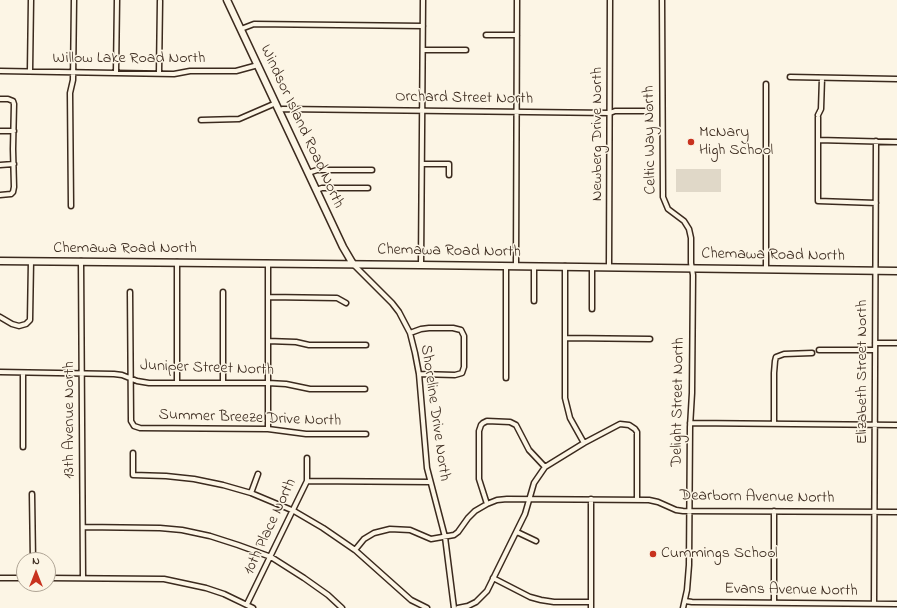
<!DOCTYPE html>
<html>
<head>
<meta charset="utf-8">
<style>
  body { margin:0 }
  #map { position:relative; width:897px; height:608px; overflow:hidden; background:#fcf5e5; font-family:"Indie Flower",sans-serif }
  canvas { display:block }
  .north { position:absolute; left:16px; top:552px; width:40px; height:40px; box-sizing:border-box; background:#fcf5e5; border:1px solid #afa495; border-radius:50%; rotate:0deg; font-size:11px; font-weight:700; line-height:16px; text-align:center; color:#3b2a1e }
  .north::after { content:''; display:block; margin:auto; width:14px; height:18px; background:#c8321e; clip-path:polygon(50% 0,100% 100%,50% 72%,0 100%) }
</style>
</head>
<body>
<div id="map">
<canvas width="897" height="608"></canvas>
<div class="north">N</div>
</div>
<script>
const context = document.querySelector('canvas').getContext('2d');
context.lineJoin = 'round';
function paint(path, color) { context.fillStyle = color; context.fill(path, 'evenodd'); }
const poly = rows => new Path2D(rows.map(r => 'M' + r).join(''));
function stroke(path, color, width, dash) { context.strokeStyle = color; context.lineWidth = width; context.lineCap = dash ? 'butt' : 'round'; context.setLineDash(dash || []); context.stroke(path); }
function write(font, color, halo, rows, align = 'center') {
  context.font = font + ' "Indie Flower",sans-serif'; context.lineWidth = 3; context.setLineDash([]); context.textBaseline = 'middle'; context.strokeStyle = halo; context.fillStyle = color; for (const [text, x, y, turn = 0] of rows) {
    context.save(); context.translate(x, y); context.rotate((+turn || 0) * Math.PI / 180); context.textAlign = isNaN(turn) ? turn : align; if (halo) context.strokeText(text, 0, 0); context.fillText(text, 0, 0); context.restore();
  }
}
paint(poly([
  [676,169,721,169,721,192,676,192]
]), '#e0d8c8');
const street = poly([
  [662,0,663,197,668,209,684,221,689,229,691,238,691,263,693,275,692,393,690,427,689,565,687,590,683,608],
  [241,29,254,24,423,26],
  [486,35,517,35],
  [423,50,466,50],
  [0,71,174,74,190,71,236,71,258,65],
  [30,71,31,0],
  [116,72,117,0],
  [159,73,160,1],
  [790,77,897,79],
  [766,84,766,269],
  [0,99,8,99,13,101,14,104,13,149,14,187,13,192,11,194,0,195],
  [279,110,283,109,610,113,615,111,649,111],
  [818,115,821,109,822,78],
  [818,117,818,201,876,203],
  [201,120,239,119,276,103],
  [0,131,14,131],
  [818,140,897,142],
  [422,164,449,164,449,175],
  [0,165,14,164],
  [308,173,317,170,372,170],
  [316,190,322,188,368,188],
  [71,206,70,93,73,80,74,0],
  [81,261,83,578],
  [268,263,268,429],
  [353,264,392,303,399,312,410,333,415,353,419,374,427,468,445,537,454,608],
  [421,265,423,0],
  [516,266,517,0],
  [534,266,534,301],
  [565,266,565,398,570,418,584,443],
  [609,267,610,0],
  [130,292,131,421,134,426,140,428,268,429,306,434,366,434],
  [268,297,337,298,346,303],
  [592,309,592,267],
  [0,317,12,324,19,326,26,324,30,320,31,261],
  [410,333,421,329,429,328,453,328,461,330,464,336,464,367,462,373,455,375,419,374],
  [565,338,650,339],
  [268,341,296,342,309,345,366,345],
  [875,343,897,343],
  [819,350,875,350],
  [0,372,114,374,122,375,137,381,149,383,268,383,286,384,310,389,365,389],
  [23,373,23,447],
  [506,378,506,266],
  [177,382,177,262],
  [223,382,223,292],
  [690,423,897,425],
  [774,424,774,373,775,361,776,357,784,354,812,353],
  [133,453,133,475,166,476,194,479,223,485,251,493,294,511,323,528,355,550,411,600,427,608],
  [307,481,430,482],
  [251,493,258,474],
  [32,494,33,560],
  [487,504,479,479,479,431,481,425,483,423,487,421,510,422,516,425,529,450,545,467],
  [83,527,160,528,182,530,210,536,238,545,271,557,304,578,328,595,342,608],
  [517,532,536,541],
  [355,550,364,539,374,533,390,529,410,530,431,539,454,535,458,532,468,518,475,511,487,504,497,500,507,499,649,500,658,502,676,510,683,511,897,512],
  [0,578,24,578],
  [48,578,164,579,206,588,224,594,253,608],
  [493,578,530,597,541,600,554,602,591,602],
  [685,601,692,602,897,604],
  [774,603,774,511],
  [247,604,307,481,307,458],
  [874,604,876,141],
  [458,608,468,606,476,602,487,591,525,514,534,483,545,467,584,443,620,424,629,425,635,429,637,432,637,500],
  [591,608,591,499]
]);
const secondary = poly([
  [227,0,343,247,353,264],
  [0,261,421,265,897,271]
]);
stroke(street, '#3b2a1e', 7);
stroke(secondary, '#3b2a1e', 9);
stroke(street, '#fcf5e5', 4);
stroke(secondary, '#fcf5e5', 6);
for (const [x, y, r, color] of [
  [691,142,4,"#c8321e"],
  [653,554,4,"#c8321e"]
]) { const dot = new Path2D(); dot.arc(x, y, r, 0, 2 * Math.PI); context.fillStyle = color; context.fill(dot); stroke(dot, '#fcf5e5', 1.5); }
write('16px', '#3b2a1e', '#fcf5e5', [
  ["Willow Lake Road North",129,59],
  ["Orchard Street North",464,99,1],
  ["Windsor Island Road North",301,127,65],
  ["Newberg Drive North",598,134,-90],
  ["Celtic Way North",651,140,-91],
  ["Chemawa Road North",125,249],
  ["Chemawa Road North",449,252,1],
  ["Chemawa Road North",773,256,1],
  ["Juniper Street North",207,369,2],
  ["Elizabeth Street North",863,372,-90],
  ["Delight Street North",679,402,-89],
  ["Shoreline Drive North",434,413,82],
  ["Summer Breeze Drive North",250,419,2],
  ["13th Avenue North",70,420,-90],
  ["Dearborn Avenue North",757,498,1],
  ["10th Place North",271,527,-65],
  ["Evans Avenue North",791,591,1]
]);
write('16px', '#3b2a1e', '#fcf5e5', [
  ["McNary",699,133],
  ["High School",699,151],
  ["Cummings School",661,554]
], 'left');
</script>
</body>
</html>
